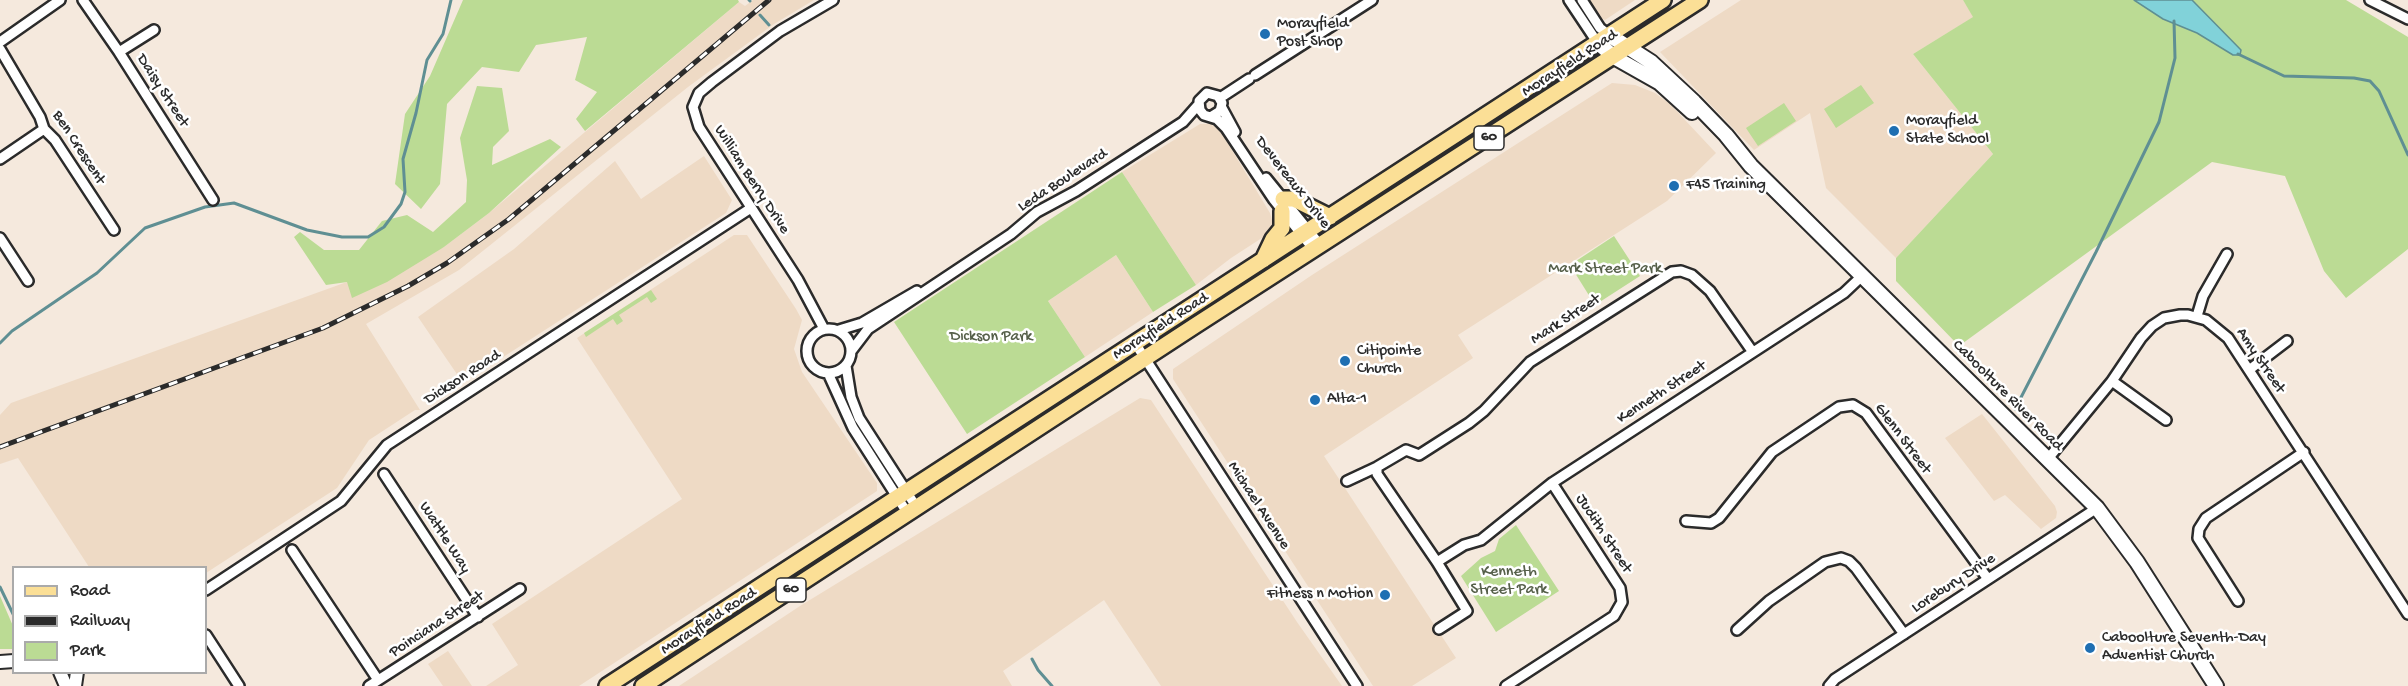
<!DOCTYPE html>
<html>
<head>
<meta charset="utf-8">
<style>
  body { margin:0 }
  #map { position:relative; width:2408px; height:686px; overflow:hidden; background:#f5e9dd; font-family:"Gochi Hand",sans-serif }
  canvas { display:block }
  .legend { position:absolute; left:12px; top:566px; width:195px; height:108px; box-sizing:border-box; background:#fff; border:2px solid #aaa; margin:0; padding:8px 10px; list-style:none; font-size:18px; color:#2b2b2b }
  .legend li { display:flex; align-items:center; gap:12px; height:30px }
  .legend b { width:30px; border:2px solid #aaa }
</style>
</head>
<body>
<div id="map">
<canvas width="2408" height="686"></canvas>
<ul class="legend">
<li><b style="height:8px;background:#fbdf96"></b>Road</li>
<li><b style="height:8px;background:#2b2b2b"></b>Railway</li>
<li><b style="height:16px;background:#bbdb94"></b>Park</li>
</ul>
</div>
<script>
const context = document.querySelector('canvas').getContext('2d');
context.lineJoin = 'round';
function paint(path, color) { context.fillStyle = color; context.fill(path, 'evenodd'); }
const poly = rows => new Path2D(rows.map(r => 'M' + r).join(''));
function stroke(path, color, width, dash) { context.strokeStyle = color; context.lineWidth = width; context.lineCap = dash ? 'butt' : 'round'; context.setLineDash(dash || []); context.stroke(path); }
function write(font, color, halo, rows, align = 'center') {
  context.font = font + ' "Gochi Hand",sans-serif'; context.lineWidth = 5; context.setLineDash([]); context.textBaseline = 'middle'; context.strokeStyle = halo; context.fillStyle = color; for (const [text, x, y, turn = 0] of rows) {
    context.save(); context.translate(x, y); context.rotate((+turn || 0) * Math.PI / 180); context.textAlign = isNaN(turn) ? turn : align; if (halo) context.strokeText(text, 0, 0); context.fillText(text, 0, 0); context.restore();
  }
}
paint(poly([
  [753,0,814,0,774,24,688,87,459,270,366,324,420,410,415,410,369,440,337,488,206,573,206,568,89,567,18,458,0,464,0,415,11,403,444,247,489,213,739,2,745,6],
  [1589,0,1635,0,1605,20,1601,18],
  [1741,0,1963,0,1974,17,1913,54,1993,154,1896,258,1826,188,1810,113,1754,150,1660,52],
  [1612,83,1635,85,1655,93,1670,104,1716,153,1667,201,1458,335,1473,358,1324,456,1456,658,1412,686,1373,686,1173,379,1173,369,1312,275],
  [1200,124,1211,124,1221,132,1270,213,1273,223,1268,234,1231,258,1196,285,1122,172],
  [704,156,732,200,726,213,463,383,418,317,514,249,615,161,641,199],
  [734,235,747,235,796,309,802,320,794,349,802,372,877,483,877,491,579,686,486,686,518,665,492,624,682,499,577,338],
  [1116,255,1153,312,1085,357,1048,301],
  [1140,398,1151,400,1297,622,1342,686,1161,686,1104,600,1003,671,1012,686,679,686,800,606],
  [1982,414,2055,506,2057,512,2056,518,2041,529,2005,495,1994,501,1945,438],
  [448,651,472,686,443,686,428,664]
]), '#eedac5');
paint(poly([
  [463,0,738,0,739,2,585,131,576,119,597,92,575,80,587,37,536,45,519,72,482,67,447,104,440,184,421,209,395,184,405,114,430,76],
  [1963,0,2346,0,2408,37,2408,249,2346,298,2324,271,2285,176,2212,162,1959,346,1896,281,1896,258,1993,154,1913,54,1973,17],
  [1861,85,1874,103,1836,128,1824,109],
  [477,86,502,88,509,131,493,147,492,165,550,139,561,147,489,213,444,247,387,282,352,298,347,282,326,285,294,237,300,232,324,250,359,250,382,221,407,215,433,232,466,202,467,180,460,138],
  [1784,103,1796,121,1758,146,1746,128],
  [1122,172,1196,285,1153,312,1116,255,1048,301,1085,357,967,434,894,322],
  [1614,236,1640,276,1595,305,1570,265],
  [651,290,657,299,651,303,647,297,619,315,623,321,617,325,613,319,586,337,584,333],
  [1516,525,1559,591,1496,632,1461,576,1481,558,1495,551,1499,539],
  [0,596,13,626,13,649,0,649]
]), '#bbdb94');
const water = poly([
  [2134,0,2192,0,2241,50,2240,55,2233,55,2197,33,2163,19,2134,0]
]);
paint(water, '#81d2d9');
stroke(water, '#5f8f93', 1.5);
stroke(poly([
  [749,0,750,1],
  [760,15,769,25],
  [2238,54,2284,76,2354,78,2370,81,2379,91,2408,155],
  [0,343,12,331,97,273,145,228,205,207,234,203,307,230,342,237,368,237,384,227,401,204,405,192,403,159,416,113,427,60,443,34,451,0],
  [2015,409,2096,252,2159,122,2175,58,2174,21],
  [0,587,14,616],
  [1032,659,1038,670,1052,686]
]), '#5f8f93', 3);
const minor = poly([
  [83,0,119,52,213,200],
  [1569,0,1597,42],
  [1582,0,1600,28,1609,35],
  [2370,0,2408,19],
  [0,42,60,0],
  [0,49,40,117,44,129,55,140,114,230],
  [119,52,154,30],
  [1255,75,1372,0],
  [1220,98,1249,79],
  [1222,108,1235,132],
  [1212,116,1220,111,1222,103,1218,96,1207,93,1199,101,1200,110,1204,115,1217,119,1226,128,1274,200,1314,250],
  [0,159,44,129],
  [1266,178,1321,246],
  [0,238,28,281],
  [2197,316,2203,296,2227,254],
  '807 351a22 22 0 1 1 44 0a22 22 0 1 1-44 0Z',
  [824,329,798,280,699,127,693,107,699,93,712,82,780,31,833,0],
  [839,330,862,323,917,291],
  [1135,343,1357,686],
  [852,350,868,329,1011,234,1037,212,1076,191,1183,122,1199,104],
  [846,366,851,397,859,418,917,508],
  [2249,370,2287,341],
  [828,373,853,428,908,514],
  [2112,381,2166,420],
  [2047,460,2112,381,2141,338,2152,326,2164,318,2180,315,2188,315,2206,320,2228,338,2408,614],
  [384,474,478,617],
  [1347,481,1377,467],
  [1686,521,1711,523,1719,518,1772,452,1839,407,1853,405,1866,413,1988,579],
  [292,550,378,680],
  [1437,562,1464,545,1481,540,1552,483,1844,293,1862,276],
  [206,590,341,501,387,445,751,208],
  [2238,601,2198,538,2199,529,2206,518,2304,452],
  [1439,629,1467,611,1437,562,1377,474,1377,467,1406,450,1419,455,1469,423,1484,411,1530,362,1672,272,1681,271,1692,275,1710,291,1752,351],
  [1737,630,1769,601,1825,562,1841,558,1849,561,1856,568,1904,634],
  [206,635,239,686],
  [369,686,520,589],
  [1506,686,1614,616,1622,602,1620,588,1552,483],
  [1829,686,1835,679,2097,508]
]);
const tertiary = poly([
  [0,662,14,661],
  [60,672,66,686],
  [75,686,77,672]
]);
const secondary = poly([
  [1609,35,1651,62,1694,102,1726,135,1751,166,2097,508,2137,562,2216,686],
  [1597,42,1614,57,1660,83,1692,112]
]);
const primary = poly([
  [1283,199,1294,199,1330,217],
  [1263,260,1273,239,1282,228,1282,211],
  [607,686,1663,0],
  [643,686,1196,325,1700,0]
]);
stroke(minor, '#2b2b2b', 14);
stroke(tertiary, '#2b2b2b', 16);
stroke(secondary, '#2b2b2b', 18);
stroke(primary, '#2b2b2b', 20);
stroke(minor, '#fff', 9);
stroke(tertiary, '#fff', 12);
stroke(secondary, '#fff', 14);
stroke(primary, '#fbdf96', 15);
const rail = poly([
  [0,447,323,328,408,286,447,263,509,219,769,0]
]);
stroke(rail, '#2b2b2b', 5);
stroke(rail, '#fff', 3, [9]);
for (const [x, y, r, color] of [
  [1265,34,6,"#1f6fb2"],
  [1894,131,6,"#1f6fb2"],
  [1674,186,6,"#1f6fb2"],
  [1345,361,6,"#1f6fb2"],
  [1315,400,6,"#1f6fb2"],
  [1385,595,6,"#1f6fb2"],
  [2090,648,6,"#1f6fb2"]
]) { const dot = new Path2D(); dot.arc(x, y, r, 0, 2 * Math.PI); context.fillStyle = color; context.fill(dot); stroke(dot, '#fff', 2); }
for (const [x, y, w] of [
  [1489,138,30],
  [791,590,30]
]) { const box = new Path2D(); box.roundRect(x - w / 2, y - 12, w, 24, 4.5); context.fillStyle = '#fff'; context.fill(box); stroke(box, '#2b2b2b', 1.5); }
write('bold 15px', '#2b2b2b', null, [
  ["60",1489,138],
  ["60",791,590]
]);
write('16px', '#2b2b2b', '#fff', [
  ["Morayfield",1277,25],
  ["Post Shop",1277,43],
  ["Morayfield",1906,122],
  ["State School",1906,140],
  ["F45 Training",1686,186],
  ["Citipointe",1357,352],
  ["Church",1357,370],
  ["Alta-1",1327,400],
  ["Fitness n Motion",1373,595,"right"],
  ["Caboolture Seventh-Day",2102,639],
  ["Adventist Church",2102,657]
], 'left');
write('16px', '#2b2b2b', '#fff', [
  ["Morayfield Road",1570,64,-33],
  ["Daisy Street",162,91,57],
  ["Ben Crescent",78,148,57],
  ["William Berry Drive",751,180,57],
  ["Leda Boulevard",1063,181,-33],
  ["Devereaux Drive",1292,183,52],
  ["Mark Street",1566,320,-33],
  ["Morayfield Road",1161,327,-33],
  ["Amy Street",2260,361,56],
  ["Dickson Road",463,378,-33],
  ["Kenneth Street",1662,393,-33],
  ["Caboolture River Road",2007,396,45],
  ["Glenn Street",1902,439,53],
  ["Michael Avenue",1258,506,57],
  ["Judith Street",1603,534,57],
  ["Wattle Way",444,538,57],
  ["Lorebury Drive",1954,584,-33],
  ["Morayfield Road",709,622,-33],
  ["Poinciana Street",437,625,-33]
]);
write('16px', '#56604a', '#fff', [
  ["Mark Street Park",1605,270],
  ["Dickson Park",991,338],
  ["Kenneth",1509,573],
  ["Street Park",1509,591]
]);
</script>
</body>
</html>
